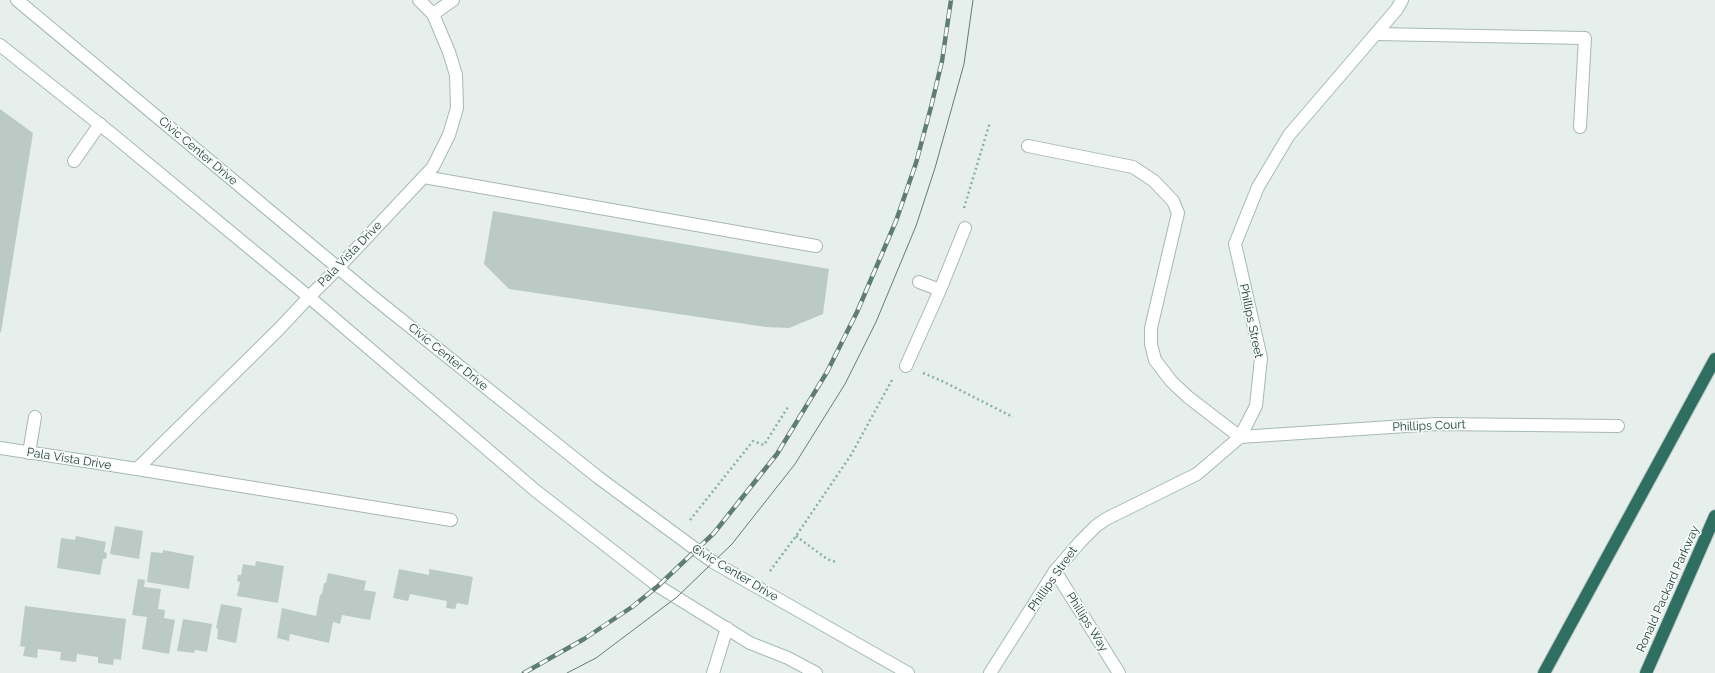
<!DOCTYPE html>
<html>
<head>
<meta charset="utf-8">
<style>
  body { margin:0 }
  canvas { display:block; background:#e6efeb }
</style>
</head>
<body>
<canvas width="1715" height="673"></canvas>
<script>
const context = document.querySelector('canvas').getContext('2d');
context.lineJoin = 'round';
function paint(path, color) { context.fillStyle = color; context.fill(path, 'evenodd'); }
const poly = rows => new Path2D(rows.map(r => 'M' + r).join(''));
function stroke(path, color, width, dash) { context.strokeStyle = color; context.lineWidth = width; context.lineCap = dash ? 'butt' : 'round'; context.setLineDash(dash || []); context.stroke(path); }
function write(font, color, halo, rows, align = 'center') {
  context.font = font + ' Raleway,sans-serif'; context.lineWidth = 3.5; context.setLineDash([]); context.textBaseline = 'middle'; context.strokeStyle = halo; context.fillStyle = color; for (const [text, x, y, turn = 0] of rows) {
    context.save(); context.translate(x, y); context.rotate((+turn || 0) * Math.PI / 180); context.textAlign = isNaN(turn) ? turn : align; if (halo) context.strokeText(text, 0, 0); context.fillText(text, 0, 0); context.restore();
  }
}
paint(poly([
  [0,109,33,133,1,332,0,332],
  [493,211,829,269,823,314,789,328,766,327,509,289,484,264],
  [115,526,143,531,139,559,110,554],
  [76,536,106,542,104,552,107,553,106,559,103,559,100,575,57,568,61,538,75,540],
  [163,550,194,556,189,589,147,582,151,552,163,553],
  [256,561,284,566,278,603,237,596,240,582,237,581,238,575,241,575,243,564,255,566],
  [399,569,429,575,429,569,473,577,468,605,457,603,455,609,446,608,447,601,410,594,408,601,393,598],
  [328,573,366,581,364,590,376,592,370,620,342,615,340,624,333,622,329,643,290,634,289,641,277,638,282,608,316,616,320,595,322,594,324,583,326,583],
  [138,579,145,580,144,587,161,589,158,609,165,610,164,618,175,620,169,654,142,649,147,617,132,615],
  [221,604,242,608,236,643,217,639,218,629,216,628],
  [25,606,126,619,121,660,114,659,113,665,98,663,98,657,77,654,76,662,60,660,61,652,38,649,37,658,23,656,25,647,20,646],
  [183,619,212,624,207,652,195,650,194,653,177,651]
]), '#bbcac4');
const lane = poly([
  [1376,34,1585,38,1580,127],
  [1028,146,1133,167,1154,181,1173,201,1178,213,1151,328,1151,344,1155,360,1171,381,1188,397,1240,437],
  [74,161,100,124],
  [29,453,35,417],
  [713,673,727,628]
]);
const street = poly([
  [433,14,453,0],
  [424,177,816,246],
  [919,282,940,290],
  [309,297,339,267,433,167,449,135,457,108,456,75,449,52,433,14,419,0],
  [906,366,940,290,965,228],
  [1240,437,1436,424,1618,426],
  [137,469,451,520],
  [1055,571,1119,673]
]);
const secondary = poly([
  [17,0,373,297,599,478,713,562,908,673],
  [0,45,113,135,309,297,536,491,658,586,750,643,788,658,816,673],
  [0,448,137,469,279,329,309,297],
  [990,673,1055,571,1080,542,1096,526,1106,519,1197,474,1240,437,1256,406,1261,358,1235,244,1258,187,1289,135,1397,9,1402,0]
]);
const highway = poly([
  [1544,673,1715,359],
  [1646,673,1715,516]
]);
stroke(lane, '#a8b8b2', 14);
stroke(street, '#a8b8b2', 14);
stroke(secondary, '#a4bbb3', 14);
stroke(highway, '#c2cac8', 14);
stroke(poly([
  [964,208,990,122],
  [923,373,942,381,1013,417],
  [690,520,753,441,764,445,788,407],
  [796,536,827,559,836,562],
  [770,571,796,536,851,455,892,380]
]), '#86b3a5', 2.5, [2, 3]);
stroke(lane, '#fff', 12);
stroke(street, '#fff', 12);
stroke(secondary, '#fff', 12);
stroke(highway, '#2f6f62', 12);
stroke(poly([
  [567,673,596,658,677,597,732,544,795,464,845,384,876,322,916,226,935,168,964,64,973,0]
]), '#5f7d75', 1);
const rail = poly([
  [524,673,584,639,632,607,658,586,714,533,777,454,827,372,857,312,896,221,916,163,931,107,942,61,951,0]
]);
stroke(rail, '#5f7d75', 4.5);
stroke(rail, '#f7fbf9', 3, [9]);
write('12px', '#24423a', '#f7fbf9', [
  ["Civic Center Drive",198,151,40],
  ["Pala Vista Drive",350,254,-46],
  ["Phillips Street",1251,321,78],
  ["Civic Center Drive",448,357,39],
  ["Phillips Court",1429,426,-2],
  ["Pala Vista Drive",69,459,9],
  ["Civic Center Drive",735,573,31],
  ["Phillips Street",1053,579,-55],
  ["Ronald Packard Parkway",1668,589,-66],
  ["Phillips Way",1087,622,58]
]);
</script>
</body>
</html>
